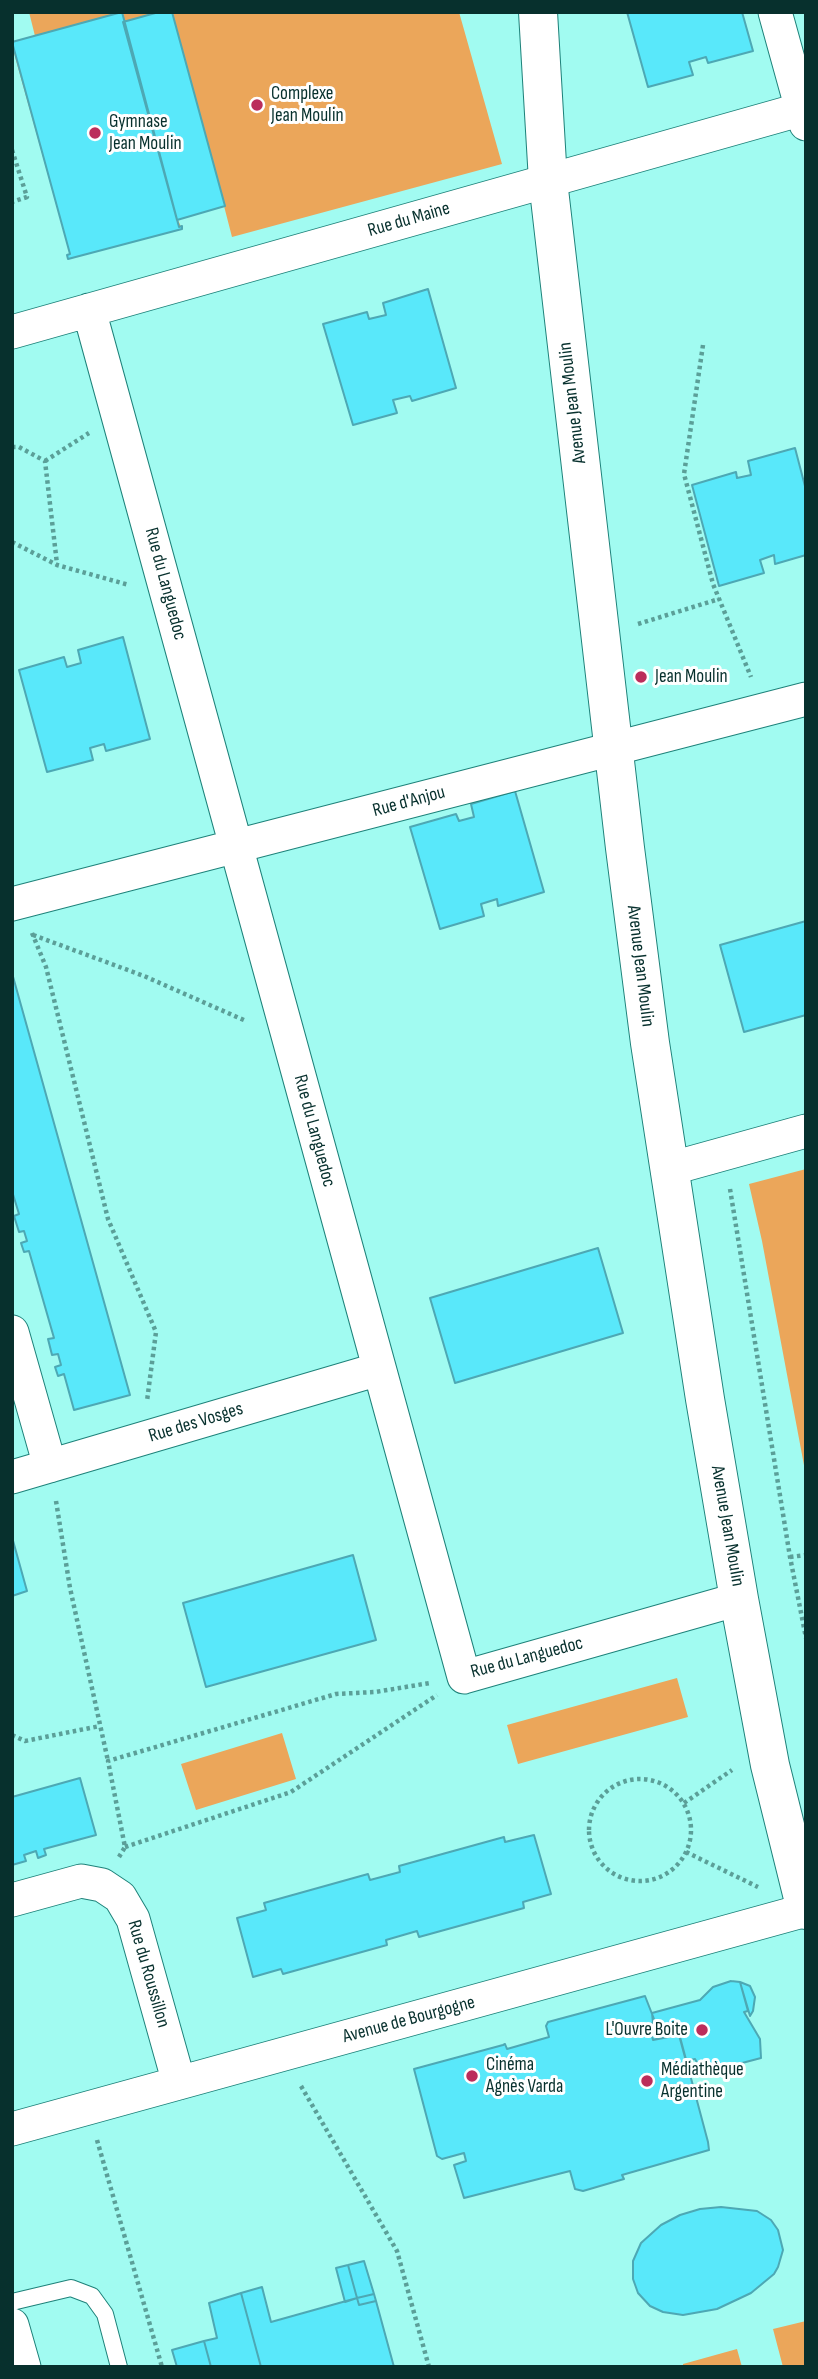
<!DOCTYPE html>
<html>
<head>
<meta charset="utf-8">
<style>
  body { margin:0 }
  #map { position:relative; width:818px; height:2379px; overflow:hidden; background:#a1fbf1; font-family:"Sofia Sans Condensed",sans-serif }
  canvas { display:block }
  .frame { position:absolute; inset:0; border:14px solid #07302d; pointer-events:none }
</style>
</head>
<body>
<div id="map">
<canvas width="818" height="2379"></canvas>
<div class="frame"></div>
</div>
<script>
const context = document.querySelector('canvas').getContext('2d');
context.lineJoin = 'round';
function paint(path, color) { context.fillStyle = color; context.fill(path, 'evenodd'); }
const poly = rows => new Path2D(rows.map(r => 'M' + r).join(''));
function stroke(path, color, width, dash) { context.strokeStyle = color; context.lineWidth = width; context.lineCap = dash ? 'butt' : 'round'; context.setLineDash(dash || []); context.stroke(path); }
function write(font, color, halo, rows, align = 'center') {
  context.font = font + ' "Sofia Sans Condensed",sans-serif'; context.lineWidth = 6; context.setLineDash([]); context.textBaseline = 'middle'; context.strokeStyle = halo; context.fillStyle = color; for (const [text, x, y, turn = 0] of rows) {
    context.save(); context.translate(x, y); context.rotate((+turn || 0) * Math.PI / 180); context.textAlign = isNaN(turn) ? turn : align; if (halo) context.strokeText(text, 0, 0); context.fillText(text, 0, 0); context.restore();
  }
}
paint(poly([
  [29,12,459,12,502,164,232,237,224,206,178,220,182,229,70,254,12,46,12,42,35,36],
  [806,1169,806,1476,762,1241,749,1184],
  [677,1678,688,1717,518,1764,507,1725],
  [282,1733,296,1779,196,1810,181,1764],
  [806,2321,806,2367,783,2367,773,2329],
  [737,2349,742,2367,683,2367,683,2364]
]), '#eba65a');
const building = poly([
  [122,12,179,227,182,226,182,229,68,259,67,255,70,254,12,42,122,12],
  [159,12,172,12,225,206,177,220,123,22,159,12],
  [627,12,742,12,753,51,708,63,706,57,689,62,693,75,648,87,627,12],
  [428,289,456,388,412,401,410,396,393,400,397,413,353,425,323,324,367,312,369,319,386,315,383,303,428,289],
  [795,448,806,490,806,555,775,564,774,555,760,560,764,573,719,586,692,485,736,472,737,478,751,475,748,461,795,448],
  [123,637,150,739,106,751,104,744,90,748,93,760,47,772,19,670,64,657,67,667,81,663,78,650,123,637],
  [515,791,544,892,498,906,497,899,481,904,484,916,440,929,410,827,456,814,459,821,474,817,471,804,515,791],
  [806,921,806,1015,744,1032,720,945,806,921],
  [12,973,130,1395,74,1410,64,1374,58,1376,55,1367,61,1365,58,1354,52,1355,48,1339,54,1338,29,1251,24,1252,21,1243,27,1241,24,1231,19,1232,14,1216,19,1214,12,1191,12,973],
  [598,1248,623,1333,455,1383,430,1298,598,1248],
  [12,1537,27,1591,12,1596,12,1537],
  [353,1555,376,1640,206,1687,183,1603,353,1555],
  [80,1778,96,1835,44,1849,46,1855,38,1858,36,1851,24,1855,26,1861,12,1865,12,1797,80,1778],
  [534,1835,551,1894,523,1902,524,1908,419,1937,417,1931,386,1940,387,1945,283,1974,281,1969,253,1977,237,1918,266,1910,264,1903,368,1874,370,1880,400,1872,399,1866,504,1837,505,1842,534,1835],
  [731,1981,740,1982,748,2011,744,2012,760,2039,761,2058,708,2072,708,2068,699,2066,695,2059,686,2061,679,2035,653,2040,649,2025,653,2023,652,2013,700,2000,713,1987,731,1981],
  [740,1982,750,1986,755,1997,753,2011,750,2016,740,1982],
  [645,1996,654,2019,652,2025,649,2025,653,2040,676,2034,680,2037,708,2142,709,2150,622,2175,624,2179,583,2191,575,2189,570,2171,464,2198,454,2165,466,2161,464,2153,442,2159,437,2156,414,2069,503,2045,505,2044,507,2049,549,2037,546,2026,548,2022,645,1996],
  [721,2207,757,2211,771,2220,778,2230,783,2250,778,2267,774,2274,751,2293,717,2309,683,2315,663,2312,650,2306,638,2293,633,2279,633,2261,641,2243,661,2225,680,2215,700,2209,721,2207],
  [364,2261,374,2294,357,2298,348,2265,364,2261],
  [348,2265,357,2298,345,2302,336,2268,348,2265],
  [262,2287,271,2322,357,2298,359,2305,376,2301,394,2367,261,2367,241,2293,262,2287],
  [241,2293,261,2367,211,2367,204,2341,217,2338,209,2303,241,2293],
  [374,2294,376,2301,359,2305,357,2298,374,2294],
  [204,2341,211,2367,177,2367,172,2350,204,2341]
]);
paint(building, '#59e8fa');
stroke(building, '#4da8b4', 2);
const lane = poly([
  [12,2302,71,2288,92,2296,105,2314,119,2367]
]);
const street = poly([
  [775,12,806,124],
  [89,310,464,1677,739,1599],
  [12,332,806,108],
  [12,904,806,699],
  [669,1169,806,1131],
  [12,1332,50,1466],
  [12,1477,379,1369],
  [12,1900,81,1881,102,1885,120,1897,133,1919,179,2083],
  [12,2129,806,1910],
  [12,2325,24,2367]
]);
const secondary = poly([
  [538,12,548,181,625,848,650,1043,705,1399,739,1599,770,1765,806,1910]
]);
stroke(lane, '#1e827a', 18);
stroke(street, '#1e827a', 35);
stroke(secondary, '#1e827a', 40);
stroke(poly([
  [12,150,27,197,12,202],
  [703,345,684,474,713,584,751,677],
  [12,447,19,447,45,461,57,564],
  [45,461,89,433],
  [12,542,57,565,129,585],
  [638,624,719,599],
  [32,933,46,967,108,1219,156,1332,147,1401],
  [33,935,144,976,246,1021],
  [730,1189,790,1557,806,1638],
  [56,1501,70,1588,108,1761],
  [790,1557,806,1555],
  [12,1735,25,1741,100,1726],
  '589 1830a51 51 0 1 1 102 0a51 51 0 1 1-102 0Z',
  [684,1803,732,1770],
  [125,1847,291,1792,437,1695],
  [686,1852,758,1887],
  [119,1857,125,1847,108,1761,336,1694,375,1692,430,1683],
  [301,2086,397,2251,429,2367],
  [97,2140,162,2367]
]), '#5b9f98', 4.5, [3.5, 3.5]);
stroke(lane, '#fff', 16);
stroke(street, '#fff', 33);
stroke(secondary, '#fff', 38);
for (const [x, y, r, color] of [
  [257,105,7,"#bb2d5b"],
  [95,133,7,"#bb2d5b"],
  [641,677,7,"#bb2d5b"],
  [702,2030,7,"#bb2d5b"],
  [472,2076,7,"#bb2d5b"],
  [647,2081,7,"#bb2d5b"]
]) { const dot = new Path2D(); dot.arc(x, y, r, 0, 2 * Math.PI); context.fillStyle = color; context.fill(dot); stroke(dot, '#fff', 2.5); }
write('19px', '#07302d', '#fff', [
  ["Complexe",271,94],
  ["Jean Moulin",271,116],
  ["Gymnase",109,122],
  ["Jean Moulin",109,144],
  ["Jean Moulin",655,677],
  ["L'Ouvre Boite",688,2030,"right"],
  ["Cinéma",486,2065],
  ["Agnès Varda",486,2087],
  ["Médiathèque",661,2070],
  ["Argentine",661,2092]
], 'left');
write('19px', '#07302d', '#fff', [
  ["Rue du Maine",409,220,-16],
  ["Avenue Jean Moulin",573,403,-97],
  ["Rue du Languedoc",165,584,75],
  ["Rue d'Anjou",409,802,-15],
  ["Avenue Jean Moulin",640,966,83],
  ["Rue du Languedoc",314,1131,75],
  ["Rue des Vosges",196,1423,-17],
  ["Avenue Jean Moulin",727,1526,80],
  ["Rue du Languedoc",527,1658,-15],
  ["Rue du Roussillon",148,1974,74],
  ["Avenue de Bourgogne",409,2020,-15]
]);
</script>
</body>
</html>
